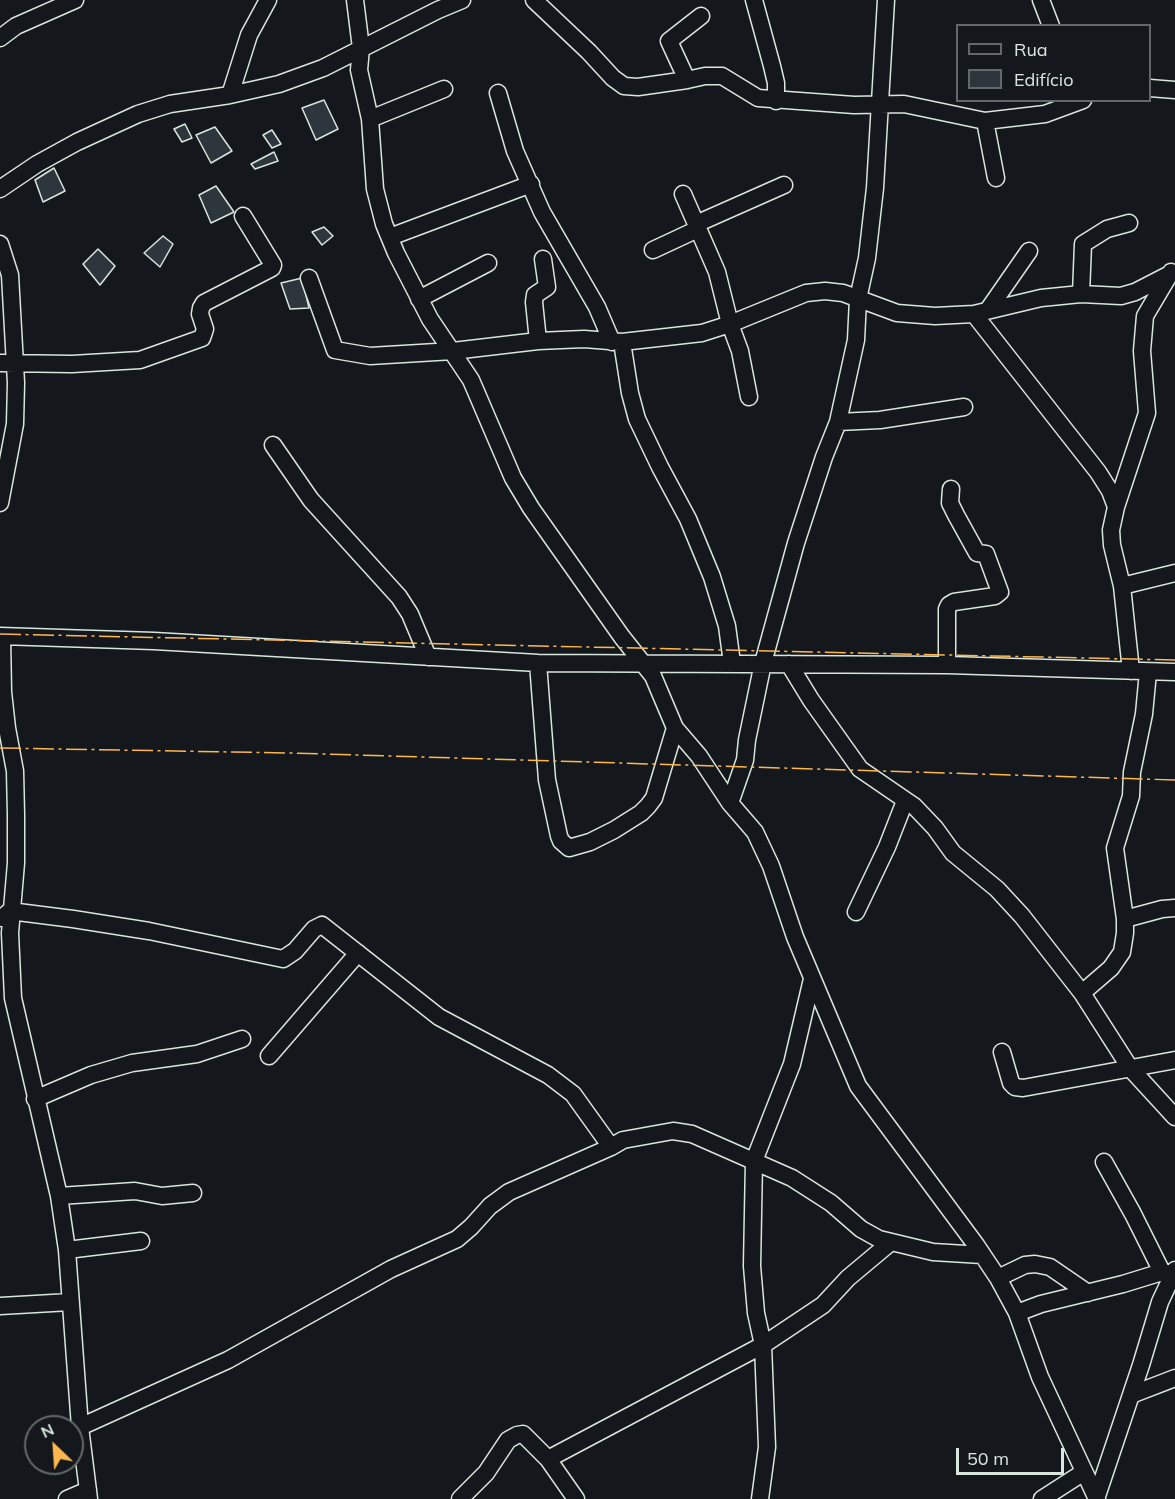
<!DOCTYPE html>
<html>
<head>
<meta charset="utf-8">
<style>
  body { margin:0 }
  #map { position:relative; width:1175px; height:1499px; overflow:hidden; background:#14181c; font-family:Mulish,sans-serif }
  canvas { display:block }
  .legend { position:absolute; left:956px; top:24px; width:195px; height:78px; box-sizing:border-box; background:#14181c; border:2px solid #626a69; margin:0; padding:8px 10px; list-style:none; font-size:18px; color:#d8e6dc }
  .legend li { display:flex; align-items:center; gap:12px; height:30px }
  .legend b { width:30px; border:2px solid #626a69 }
  .north { position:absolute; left:24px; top:1415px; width:60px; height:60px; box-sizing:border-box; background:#14181c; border:2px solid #626a69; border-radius:50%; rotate:335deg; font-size:16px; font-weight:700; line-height:24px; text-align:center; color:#d8e6dc }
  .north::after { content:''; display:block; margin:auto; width:21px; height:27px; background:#ffb74d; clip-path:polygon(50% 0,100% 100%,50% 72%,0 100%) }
  .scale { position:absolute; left:956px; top:1448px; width:108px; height:27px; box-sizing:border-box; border:3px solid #d8e6dc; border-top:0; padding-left:8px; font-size:18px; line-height:21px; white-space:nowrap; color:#d8e6dc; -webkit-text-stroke:4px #14181c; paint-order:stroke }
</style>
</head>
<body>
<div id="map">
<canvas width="1175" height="1499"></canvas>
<ul class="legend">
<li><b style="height:8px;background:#14181c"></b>Rua</li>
<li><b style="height:16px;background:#2c363c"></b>Edifício</li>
</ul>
<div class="north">N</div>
<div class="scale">50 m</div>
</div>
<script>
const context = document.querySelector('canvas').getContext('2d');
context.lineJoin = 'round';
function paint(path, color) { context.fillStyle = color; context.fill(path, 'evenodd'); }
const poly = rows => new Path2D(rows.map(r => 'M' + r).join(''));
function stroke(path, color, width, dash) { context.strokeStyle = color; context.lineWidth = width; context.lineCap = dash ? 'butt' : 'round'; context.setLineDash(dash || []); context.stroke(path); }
const building = poly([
  [324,100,338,129,316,140,302,108,324,100],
  [185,124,192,138,182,142,174,129,185,124],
  [215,127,232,151,211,163,196,135,215,127],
  [272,130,281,144,272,148,263,135,272,130],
  [274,152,278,161,255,169,251,164,274,152],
  [54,168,65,191,43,202,35,180,54,168],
  [216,186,234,212,211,223,199,195,216,186],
  [324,227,333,236,322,245,312,232,324,227],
  [163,236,173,244,160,267,144,253,163,236],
  [98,249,115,266,100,285,83,264,98,249],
  [302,278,309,308,290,309,281,283,302,278]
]);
paint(building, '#2c363c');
stroke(building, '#d8e6dc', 1.5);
const minor = poly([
  [355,0,361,48,359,70,370,119,375,189,384,224,396,253,430,319,471,380,513,478,531,508,622,637,653,676,675,728,699,756,730,803,755,832,771,866,795,937,858,1086,976,1245,998,1278,1017,1313,1040,1377,1097,1499],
  [534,0,589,52,613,78,624,86,638,87,687,80,705,76,722,76,758,98,854,105,904,104,985,121,1045,114,1083,100],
  [754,0,772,66,776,83,776,101],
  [1041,0,1051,26],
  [0,38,16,26,75,0],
  [687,80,669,41,701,16],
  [1150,88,1175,90],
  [498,93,515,151,542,212,597,307,612,342],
  [230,95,249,35,268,0],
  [370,119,444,89],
  [985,121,996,178],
  [0,189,37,164,77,142,138,114,170,104,230,95,279,84,323,68,438,10,462,0],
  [683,194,717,272,730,324,740,351,749,397],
  [696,224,784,185],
  [390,237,531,184],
  [0,244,10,275,16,383,15,424,0,503],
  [653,250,698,229],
  [309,278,335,350,370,356,453,351,538,341,584,339,622,342,702,333,730,324,806,293,825,291,843,293,897,313,935,316,974,314,1041,298,1081,294,1121,296,1135,292,1170,274],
  [1081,294,1083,244,1107,229,1129,223],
  [419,299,488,263],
  [988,310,1029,251],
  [974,314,1098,472,1110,491,1116,507],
  [538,341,534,302,535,295,547,287,543,259],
  [622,342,630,393,637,419,660,467,688,519,712,577,727,626,732,663],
  [0,363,72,364,140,360,202,338,205,329,200,314,201,308,204,303,272,268,273,265,243,216],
  [838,422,880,420,964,407],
  [273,445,311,500,399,597,410,614,428,657],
  [1122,586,1175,573],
  [0,636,154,641,538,663,947,665,1175,672],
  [2,637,3,692,7,728,15,771,16,815,16,863,10,933,13,998,59,1196,67,1250,80,1427,89,1499],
  [538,663,547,780,559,836,561,841,569,848,590,842,614,830,641,813,648,806,654,798,675,728],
  [789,664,811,700,860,769,914,806,935,828,953,853,997,889,1022,916,1082,993,1130,1068,1175,1117],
  [947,665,947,609,949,605,954,602,995,596,1000,592,986,554,977,553,956,515,950,503,951,489],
  [1131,671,1122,586,1112,545,1111,530,1116,507,1147,413,1142,351,1145,316,1171,272],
  [730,803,745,760,747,740,763,663,796,543,824,457,838,422,856,340,858,299,867,258,875,188,886,0],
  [856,912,887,847,905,801],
  [2,918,10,911,73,919,149,931,283,959,295,951,314,929,322,925,439,1017,548,1075,573,1094,611,1147],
  [1125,919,1162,909,1175,908],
  [1082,993,1111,968,1122,952,1125,933,1125,919,1115,848,1131,796,1132,772,1144,714,1148,672],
  [1002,1052,1011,1083,1015,1087,1023,1088,1175,1060],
  [269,1056,358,953],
  [35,1099,91,1075,132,1063,197,1054,242,1039],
  [1104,1162,1133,1214,1162,1272],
  [59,1196,135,1191,162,1196,193,1193],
  [67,1250,141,1241],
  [998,1278,1025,1265,1035,1264,1050,1267,1088,1293],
  [0,1306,70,1302],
  [1017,1313,1041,1304,1123,1284,1162,1272,1173,1274],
  [1131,1395,1175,1378],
  [80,1427,228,1360,391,1269,457,1239,471,1227,490,1206,509,1192,611,1147,623,1140,673,1131,692,1134,792,1178,831,1203,861,1229,879,1239,933,1252,982,1255],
  [548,1459,763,1345,823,1305,848,1278,891,1242],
  [67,1499,88,1490],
  [460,1499,486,1473,508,1440,517,1435,523,1434,548,1459,576,1499],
  [760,1499,767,1447,763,1345,756,1313,752,1266,754,1161,792,1064,812,979],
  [1042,1499,1084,1472],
  [1096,1499,1141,1365,1160,1302,1175,1270]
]);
stroke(minor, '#d8e6dc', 19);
stroke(minor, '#14181c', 16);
stroke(poly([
  [0,634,1175,660],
  [0,748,292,753,1175,780]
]), '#ffb74d', 1.5, [21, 4.5, 3, 4.5]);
</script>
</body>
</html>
